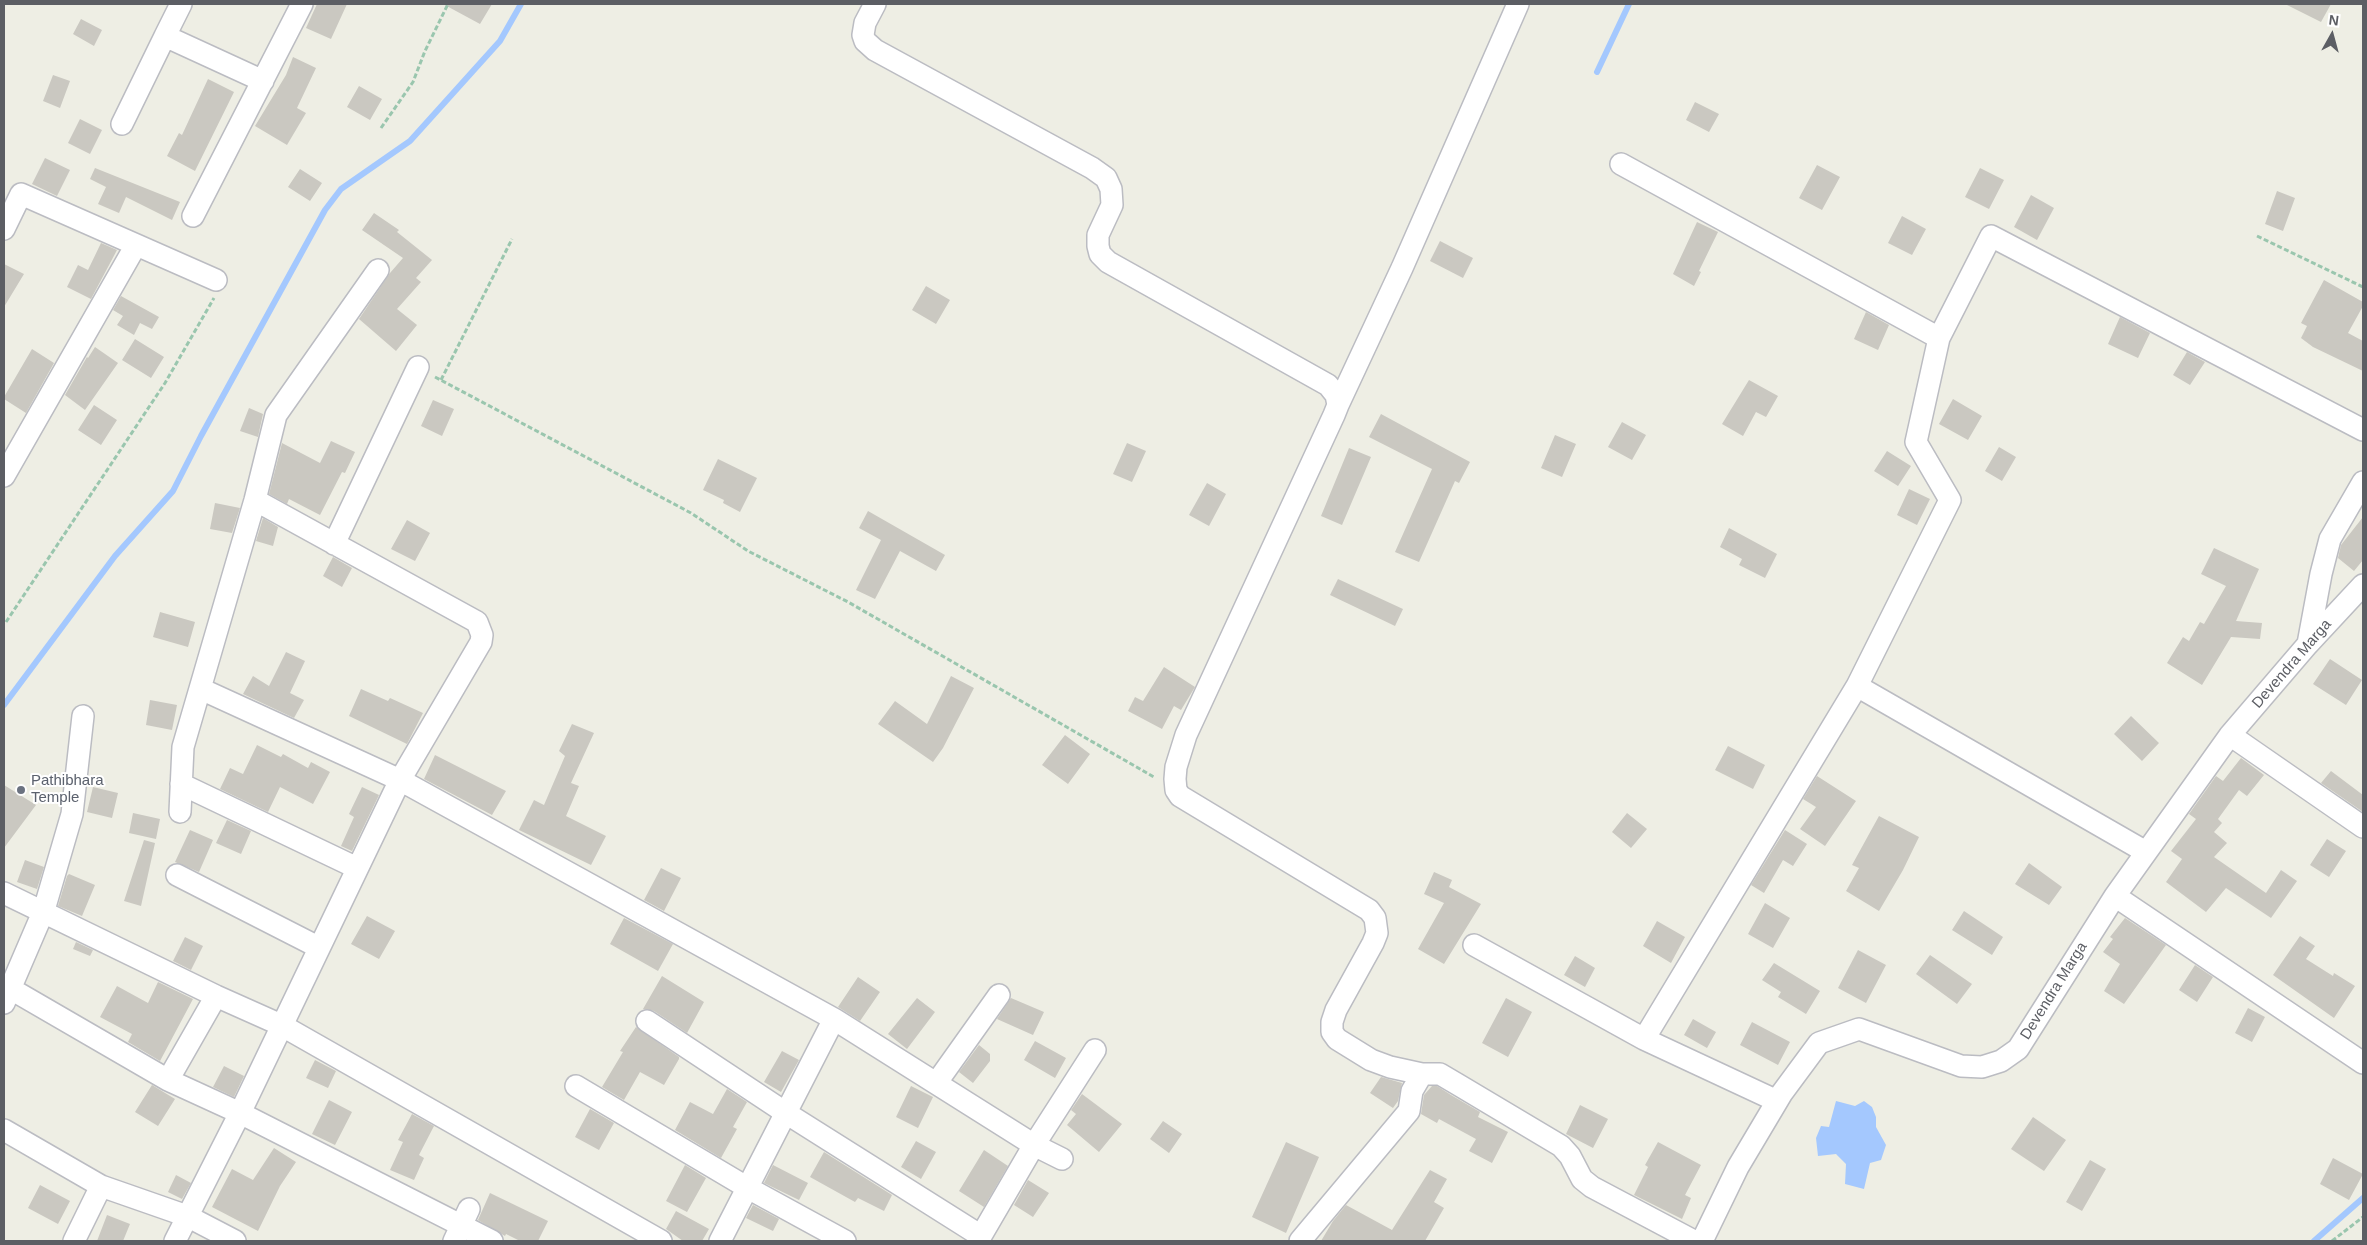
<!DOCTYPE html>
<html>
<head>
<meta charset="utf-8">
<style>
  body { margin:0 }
  #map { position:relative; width:2367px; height:1245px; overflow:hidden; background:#eeeee4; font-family:Arial,sans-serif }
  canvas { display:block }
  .frame { position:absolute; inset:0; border:5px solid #5c5e64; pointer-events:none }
  .north { position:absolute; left:2307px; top:10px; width:50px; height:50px; -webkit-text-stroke:4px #fff; paint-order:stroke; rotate:7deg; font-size:14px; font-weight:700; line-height:20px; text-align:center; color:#5c5e64 }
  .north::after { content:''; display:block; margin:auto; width:18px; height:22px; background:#5c5e64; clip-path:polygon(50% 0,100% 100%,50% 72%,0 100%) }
</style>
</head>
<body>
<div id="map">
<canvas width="2367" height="1245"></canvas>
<div class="frame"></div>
<div class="north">N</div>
</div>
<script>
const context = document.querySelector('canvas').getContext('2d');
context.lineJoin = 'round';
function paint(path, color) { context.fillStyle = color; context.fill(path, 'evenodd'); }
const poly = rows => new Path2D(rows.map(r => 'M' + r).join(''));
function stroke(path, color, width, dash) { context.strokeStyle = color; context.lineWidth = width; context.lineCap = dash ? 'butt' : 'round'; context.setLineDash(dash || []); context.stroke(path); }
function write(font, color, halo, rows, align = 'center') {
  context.font = font + ' Arial,sans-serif'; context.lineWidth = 4; context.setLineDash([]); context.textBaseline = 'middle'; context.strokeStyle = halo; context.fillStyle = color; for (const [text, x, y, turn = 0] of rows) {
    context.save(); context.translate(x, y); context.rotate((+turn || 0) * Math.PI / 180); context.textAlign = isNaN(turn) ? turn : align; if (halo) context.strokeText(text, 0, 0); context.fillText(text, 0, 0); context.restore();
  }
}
paint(poly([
  [1836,1101,1855,1106,1864,1101,1872,1107,1876,1117,1876,1127,1886,1145,1881,1160,1870,1163,1864,1189,1845,1184,1846,1164,1836,1154,1818,1156,1816,1138,1821,1126,1829,1127]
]), '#a4c8fe');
stroke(poly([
  [1597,72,1629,4],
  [4,705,115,556,173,491,201,436,325,210,341,189,410,141,500,41,521,4],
  [2314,1241,2363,1198]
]), '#a4c8fe', 6);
paint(poly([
  [317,4,347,4,331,39,306,28],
  [443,4,492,4,480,24],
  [2285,4,2331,4,2321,22],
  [81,19,102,30,94,46,73,34],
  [293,57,316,68,297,108,306,113,287,145,255,126,286,75],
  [53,75,70,81,60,108,43,101],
  [208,79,234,92,195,171,167,156,179,133,182,135],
  [359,86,382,99,370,120,347,107],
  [1695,102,1719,114,1709,132,1686,120],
  [80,119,102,130,90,154,68,143],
  [45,158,70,170,57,196,32,184],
  [1817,165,1840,177,1822,210,1799,198],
  [95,168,180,202,172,220,126,197,119,213,98,204,106,187,90,179],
  [1980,168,2004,180,1989,209,1965,197],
  [300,169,322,183,310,201,288,187],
  [2277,191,2295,198,2283,231,2265,224],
  [2031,195,2054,208,2037,240,2014,227],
  [374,213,399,230,397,232,432,260,416,278,421,282,397,309,417,325,396,351,359,319,390,273,403,258,362,230],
  [1902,216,1926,229,1912,255,1888,243],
  [1697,222,1718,232,1699,271,1701,272,1694,286,1673,274],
  [1440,241,1473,258,1463,278,1430,261],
  [101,243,117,250,91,299,67,287,78,265,88,270],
  [4,264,24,274,4,307],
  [2324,280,2363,302,2363,306,2348,333,2363,341,2363,371,2313,347,2301,338,2307,326,2301,323],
  [926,286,950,300,936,324,912,310],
  [121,296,159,317,152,329,140,323,134,335,117,325,123,316,113,310],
  [1866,312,1889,325,1878,350,1854,339],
  [2120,317,2150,333,2138,358,2108,344],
  [135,339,164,357,151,378,122,360],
  [95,347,118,363,85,410,65,395,87,357,88,358],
  [32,349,54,363,26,413,4,399,4,397],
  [2187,352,2205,362,2190,385,2173,375],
  [1749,380,1778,396,1766,417,1756,412,1743,436,1722,424],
  [1953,399,1982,416,1968,440,1939,424],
  [433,400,454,409,442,436,421,426],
  [94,405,117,420,101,445,78,430],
  [249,408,263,414,258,437,240,431],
  [1381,414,1470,462,1459,483,1455,481,1419,562,1395,552,1432,469,1369,437],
  [1622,422,1646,435,1632,460,1608,447],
  [1555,435,1576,444,1562,477,1541,468],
  [331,441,355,452,345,473,342,472,320,515,289,499,287,504,269,494,282,443,320,463],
  [1127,443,1146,451,1132,482,1113,474],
  [1999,447,2016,457,2002,481,1985,471],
  [1349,448,1371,457,1342,525,1321,516],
  [1887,451,1911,466,1898,486,1874,471],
  [718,459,757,478,740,512,723,503,724,500,703,490],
  [1207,483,1226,494,1209,526,1189,515],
  [1909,489,1930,499,1917,525,1897,515],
  [215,503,240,508,232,533,210,529],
  [868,511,945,555,936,571,900,551,875,599,856,590,881,540,859,528],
  [2363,517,2363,560,2354,571,2338,558,2341,545],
  [263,518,278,527,273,546,256,541],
  [407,520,430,533,415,561,391,549],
  [1729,528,1777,554,1765,578,1739,565,1742,559,1720,547],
  [2214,548,2259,569,2236,621,2262,623,2260,639,2231,637,2202,685,2167,663,2183,637,2189,641,2200,622,2204,624,2226,586,2201,574],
  [333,557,352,568,342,587,323,576],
  [1338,579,1403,609,1395,626,1330,595],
  [160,612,195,622,188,647,153,637],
  [286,652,305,661,290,693,304,700,294,718,243,694,253,676,269,686],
  [2330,659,2362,680,2346,705,2313,684],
  [1164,667,1195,687,1181,710,1174,706,1162,729,1128,711,1135,697,1143,701],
  [951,676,974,688,943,748,933,762,878,724,895,701,927,724],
  [361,689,388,701,390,698,423,713,407,744,349,716],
  [150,700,177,705,172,730,146,725],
  [2131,716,2159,743,2142,761,2114,734],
  [572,724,594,733,571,783,579,786,566,816,606,836,591,865,519,830,534,800,544,805,565,756,559,751],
  [1065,735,1090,754,1068,784,1042,765],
  [257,745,281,757,283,754,308,768,311,762,330,772,313,804,280,787,268,812,220,789,230,768,243,774],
  [1728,746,1765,765,1753,789,1715,770],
  [435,755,506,791,492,815,424,779],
  [2241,758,2264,775,2247,796,2239,790,2218,819,2222,823,2214,832,2227,843,2214,857,2266,893,2281,870,2297,881,2271,918,2226,888,2206,912,2166,882,2182,859,2171,851,2196,819,2189,814,2216,776,2223,781],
  [2331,771,2363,795,2363,812,2321,783],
  [1817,776,1856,801,1825,846,1800,829,1816,807,1803,799],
  [4,785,36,805,4,848],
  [93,787,118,793,112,818,87,812],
  [362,787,379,795,352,851,341,846,354,817,349,814],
  [133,813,160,819,156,839,129,833],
  [1627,813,1647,829,1631,848,1612,832],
  [1879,816,1919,837,1903,870,1879,911,1846,891,1859,868,1852,865],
  [227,820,251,831,241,854,216,843],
  [190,830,213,840,199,872,175,862],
  [1785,830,1807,844,1793,866,1783,860,1764,893,1751,885],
  [2327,839,2346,851,2329,877,2310,865],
  [144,840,155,843,141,906,124,901],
  [25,860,44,867,37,889,17,882],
  [2029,863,2062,887,2049,905,2015,884],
  [661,868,681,878,664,911,644,900],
  [1434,872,1452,880,1449,887,1481,904,1444,964,1418,949,1444,903,1424,894],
  [69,874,95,885,82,916,58,906,67,876],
  [1765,903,1790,918,1773,948,1748,934],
  [1964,911,2003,937,1992,955,1952,930],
  [367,916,395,931,379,959,351,944],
  [624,918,673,944,658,971,610,944],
  [2125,918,2166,945,2124,1004,2104,991,2120,964,2103,952,2113,939,2110,937],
  [1657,921,1685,937,1671,963,1643,946],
  [2300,936,2315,946,2306,959,2333,976,2334,973,2355,986,2334,1018,2273,975],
  [185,937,203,946,191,970,173,961],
  [76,942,93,950,90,956,73,949],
  [1858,950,1886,965,1866,1003,1838,988],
  [1930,955,1972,984,1957,1004,1916,974],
  [1575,956,1595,968,1585,987,1564,975],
  [1774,963,1820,991,1806,1014,1778,997,1781,992,1762,980],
  [2195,965,2213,977,2197,1002,2179,990],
  [662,976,704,1002,687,1033,654,1011,643,1009],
  [858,977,880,992,860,1021,838,1007],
  [158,982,193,999,160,1061,128,1042,132,1034,100,1017,117,986,148,1003],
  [917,998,935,1012,907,1049,888,1034],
  [1011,998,1044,1012,1033,1035,997,1019],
  [1506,998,1532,1012,1508,1057,1482,1043],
  [2248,1008,2265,1017,2252,1042,2235,1033],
  [1693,1019,1716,1032,1707,1048,1684,1035],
  [1752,1022,1790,1042,1778,1065,1740,1045],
  [636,1027,679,1057,679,1059,664,1085,640,1072,624,1100,602,1087,623,1052,620,1051],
  [1035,1041,1066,1058,1055,1078,1024,1060],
  [979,1045,990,1054,990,1061,973,1083,959,1072],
  [782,1051,799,1060,781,1092,764,1082],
  [315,1060,336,1071,328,1088,306,1078],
  [224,1066,244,1076,234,1097,213,1087],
  [1381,1077,1402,1083,1398,1101,1393,1108,1370,1093],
  [152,1085,175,1099,158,1126,135,1112],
  [911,1086,933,1097,918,1128,896,1117],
  [1432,1086,1437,1086,1451,1095,1480,1112,1478,1117,1508,1132,1492,1163,1469,1151,1476,1139,1439,1119,1437,1123,1421,1114,1424,1095],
  [727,1089,747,1102,733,1127,737,1129,721,1158,675,1130,690,1102,713,1114],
  [1082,1094,1122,1124,1099,1152,1067,1125,1076,1114,1071,1110],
  [329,1100,352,1112,335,1145,312,1134],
  [1580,1105,1608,1119,1593,1148,1566,1134],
  [590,1109,614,1123,599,1150,575,1137],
  [412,1114,434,1126,419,1155,424,1158,414,1180,390,1170,403,1142,398,1140],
  [2033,1117,2066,1140,2044,1171,2011,1149],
  [1163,1121,1182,1134,1169,1153,1150,1139],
  [916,1141,936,1152,921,1179,901,1167],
  [1286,1142,1319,1157,1286,1233,1252,1217],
  [1658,1142,1701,1165,1685,1195,1691,1198,1682,1219,1634,1195,1648,1167,1645,1165],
  [274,1148,296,1162,280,1186,258,1231,212,1207,232,1169,253,1180],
  [984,1150,1008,1166,984,1207,959,1191],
  [824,1152,892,1195,884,1211,858,1198,855,1202,810,1177],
  [2333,1158,2363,1174,2349,1200,2320,1184],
  [2090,1160,2106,1169,2082,1211,2066,1202],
  [685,1165,706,1178,687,1212,666,1201],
  [773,1165,808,1183,799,1200,764,1183],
  [1430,1170,1447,1179,1434,1202,1444,1208,1425,1241,1321,1241,1333,1221,1346,1205,1392,1230],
  [176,1175,191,1183,182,1199,168,1192],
  [1028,1180,1049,1193,1033,1217,1014,1205],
  [40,1185,70,1201,58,1224,28,1208],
  [490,1193,548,1221,538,1241,520,1241,506,1234,505,1236,478,1220],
  [753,1205,779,1219,773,1231,746,1218],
  [676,1211,709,1229,702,1241,683,1241,666,1229],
  [107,1215,130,1224,123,1241,97,1241]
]), '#cac8c1');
const minor = poly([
  [875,4,865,23,863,35,865,41,875,50,1092,168,1106,178,1111,189,1112,205,1098,235,1098,246,1100,254,1108,262,1328,385,1336,395,1338,405,1334,415,1186,735,1176,767,1175,779,1176,790,1180,796,1369,910,1375,918,1377,933,1373,943,1336,1010,1332,1022,1332,1032,1337,1039,1371,1060,1390,1067,1422,1074,1440,1074,1457,1084,1561,1146,1570,1156,1582,1179,1592,1187,1694,1241],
  [165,36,181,4],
  [122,124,165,36,263,81],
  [1621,164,1939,338],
  [193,216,302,4],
  [4,229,21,194,216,280],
  [1338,405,1402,268,1518,4],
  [4,476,136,245],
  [334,544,418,367],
  [2308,644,2321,574,2330,539,2363,482],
  [1857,686,1950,500,1916,442,1939,338,1991,236,2363,430],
  [201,689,400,780,834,1019,1034,1145,1062,1159],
  [2230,735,2363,827],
  [181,784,357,868],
  [180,812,183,747,255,500,276,415,378,270],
  [177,875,318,947],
  [4,893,216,996,281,1025,661,1241],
  [2115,896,2363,1063],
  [1474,945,1644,1039],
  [4,985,168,1080,240,1113,492,1241],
  [4,1003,44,910,72,814,83,716],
  [647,1021,786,1113,981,1236],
  [168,1080,216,996],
  [937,1082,999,995],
  [576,1086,748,1188,845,1241],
  [1777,1101,1644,1039,1857,686,2146,852],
  [4,1130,101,1186,187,1216,235,1241],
  [74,1241,101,1186],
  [175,1241,240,1113,400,780,481,642,482,635,477,622,255,500],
  [454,1241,469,1209],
  [720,1241,834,1019],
  [978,1241,1034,1145,1095,1050],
  [1300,1241,1409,1111,1412,1091,1422,1074],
  [1702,1241,1738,1167,1782,1093,1819,1043,1859,1029,1961,1066,1982,1067,2001,1061,2018,1049,2115,896,2230,735,2308,644,2363,585]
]);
stroke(minor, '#bbbcc2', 24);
stroke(poly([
  [381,128,413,82,425,51,448,4],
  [2257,236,2363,287],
  [435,377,691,513,748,551,848,602,1154,777],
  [441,380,512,239],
  [6,622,165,383,214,298],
  [2332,1241,2363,1217]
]), '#9ac6ae', 3, [5, 2.5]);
stroke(minor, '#fff', 21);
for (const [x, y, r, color] of [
  [21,790,5,"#6b7280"]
]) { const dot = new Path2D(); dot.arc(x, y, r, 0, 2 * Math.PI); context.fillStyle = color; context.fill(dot); stroke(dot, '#fff', 2); }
write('15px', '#5c5e64', '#fff', [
  ["Devendra Marga",2292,664,-49],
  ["Devendra Marga",2054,991,-58]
]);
write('15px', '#5b616d', '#fff', [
  ["Pathibhara",31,781],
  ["Temple",31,798]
], 'left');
</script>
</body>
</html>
